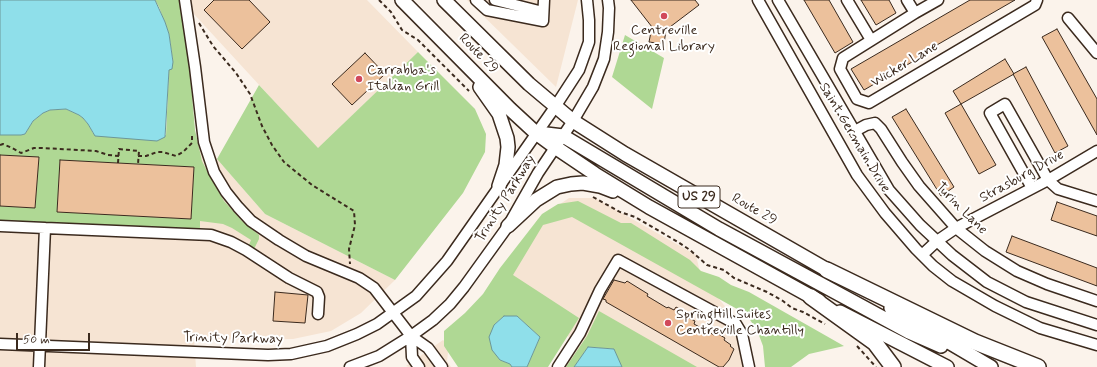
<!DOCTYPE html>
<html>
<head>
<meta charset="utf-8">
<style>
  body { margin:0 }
  #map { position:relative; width:1097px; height:367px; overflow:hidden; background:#fbf3eb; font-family:Mynerve,sans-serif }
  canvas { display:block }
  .scale { position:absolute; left:16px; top:333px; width:74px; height:18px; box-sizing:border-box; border:2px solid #3b2a1e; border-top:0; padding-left:5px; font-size:12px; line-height:14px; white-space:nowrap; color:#3b2a1e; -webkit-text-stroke:3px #fff; paint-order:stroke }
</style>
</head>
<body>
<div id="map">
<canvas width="1097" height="367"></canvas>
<div class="scale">50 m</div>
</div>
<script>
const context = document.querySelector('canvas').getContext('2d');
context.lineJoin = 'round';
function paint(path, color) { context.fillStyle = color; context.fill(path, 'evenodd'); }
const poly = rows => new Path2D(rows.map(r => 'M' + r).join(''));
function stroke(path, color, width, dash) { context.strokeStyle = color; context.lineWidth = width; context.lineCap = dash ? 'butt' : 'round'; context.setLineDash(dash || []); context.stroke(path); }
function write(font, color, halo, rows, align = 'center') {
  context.font = font + ' Mynerve,sans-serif'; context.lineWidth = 4; context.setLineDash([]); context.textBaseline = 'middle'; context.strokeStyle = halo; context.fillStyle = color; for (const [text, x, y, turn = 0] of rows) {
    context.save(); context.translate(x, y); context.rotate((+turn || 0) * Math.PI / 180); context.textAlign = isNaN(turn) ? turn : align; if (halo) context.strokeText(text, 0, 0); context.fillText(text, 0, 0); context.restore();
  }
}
paint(poly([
  [181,0,367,0,418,52,318,149],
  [467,0,578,0,556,87],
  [0,135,157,141,204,142,217,159,265,214,395,280,361,313,331,331,293,339,194,340,196,367,0,367],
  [569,198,595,198,696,255,701,277,728,310,749,355,751,367,652,367,597,335,576,367,559,367,576,341,488,291,538,219],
  [443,340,449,345,447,361,451,367,409,367,406,366]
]), '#f6e4d3');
paint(poly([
  [155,0,179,0,189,61,195,130,202,161,208,173,224,201,242,221,259,235,259,239,254,249,249,245,251,240,232,228,223,224,200,221,200,230,0,220,0,206,35,208,39,158,0,155,0,135,21,135,25,134,33,121,43,113,50,110,66,109,79,115,83,118,88,124,93,133,166,135,169,69,173,62,169,34,159,7],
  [60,160,194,167,191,219,57,212],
  [625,35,664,58,652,109,612,77],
  [418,52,475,109,486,134,485,152,463,193,395,280,265,214,217,159,259,85,318,148],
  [578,201,621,223,631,223,690,260,701,271,719,277,731,285,749,292,844,346,809,354,791,367,765,367,763,346,757,330,746,314,572,217,543,225,513,275,579,318,548,367,527,367,540,337,517,316,504,316,494,325,500,360,510,364,512,367,458,367,444,346,444,331,465,313,483,294,500,268,542,214,558,204],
  [599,311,697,367,622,367,613,349,588,347,574,367,566,367,587,336]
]), '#afd894');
const water = poly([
  [0,0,155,0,165,22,169,34,173,62,172,69,169,70,165,137,157,141,95,136,88,124,83,118,79,115,66,109,50,110,43,113,33,121,25,134,21,135,0,135,0,0],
  [504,316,517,316,540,337,527,367,512,367,510,364,500,360,492,350,489,337,494,325,504,316],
  [588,347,614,349,622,367,574,367,588,347]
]);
paint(water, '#8fdfea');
stroke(water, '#6d9798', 1);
const building = poly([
  [214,0,249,0,270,22,242,49,204,10,214,0],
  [631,0,695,0,699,5,666,30,664,44,649,42,652,27,631,0],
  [804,0,829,0,853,42,835,53,804,0],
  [861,0,889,0,896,13,876,25,861,0],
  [970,0,1015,0,923,53,924,55,864,90,851,69,970,0],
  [1057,29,1097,99,1097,135,1042,37,1057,29],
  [365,53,385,74,352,105,332,84,365,53],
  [1005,59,1014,74,961,104,953,91,1005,59],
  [1026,67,1068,146,1055,153,1013,74,1026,67],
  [961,104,996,165,979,174,945,113,961,104],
  [906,109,954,187,941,196,892,117,906,109],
  [0,155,39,157,35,208,0,206,0,155],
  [60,160,194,167,191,219,57,212,60,160],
  [1057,202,1097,216,1097,236,1051,220,1057,202],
  [1012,236,1097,268,1097,286,1006,252,1012,236],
  [614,280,625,283,627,281,648,294,647,296,667,308,668,307,674,310,676,307,691,315,689,318,695,321,694,324,714,335,715,332,725,338,724,340,731,345,730,346,734,349,729,360,723,367,719,367,606,302,606,300,603,299,614,280],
  [275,292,308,295,305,323,273,321,275,292]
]);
paint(building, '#ecc19c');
stroke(building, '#3b2a1e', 1);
const minor = poly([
  [185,0,195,67,204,142,214,172,226,192,238,207,251,221,279,240,306,256,359,278,374,288,411,336,428,348,442,367],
  [476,0,487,10,543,21,544,0],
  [495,0,543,12],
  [758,0,857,175,885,213,916,249,933,266,952,281,995,306,1040,328,1097,345],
  [778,0,889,190,920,225,952,255,987,282,1026,302,1097,325],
  [847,0,871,40],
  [907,0,915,13],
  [938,0,915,13,843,58,840,69,857,99,869,103,1035,5,1037,0],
  [1068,18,1097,53],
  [855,131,866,125,875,123,881,129,902,162,919,186,956,228,985,251,1017,271,1047,284,1097,301],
  [1032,188,990,113,1005,104,1048,180,1058,189,1097,201],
  [0,226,45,228,39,367],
  [45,228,211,235,231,242,246,250,289,278,317,292,319,297,318,314],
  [922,255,937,241,956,228,1048,180,1097,151],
  [411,336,412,357,419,367],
  [0,344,268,355,291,354,327,346,357,334,377,324,416,296,447,261,555,107,579,70,589,42,589,20,587,0],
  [350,367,379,356,411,336,433,320,450,304,464,287,508,226,538,173,573,121,593,87,604,59,608,32,609,8,608,0],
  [558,367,580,333,600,290,618,260,736,324,742,334,749,367]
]);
const major = poly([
  [402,0,510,109,536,133,555,147,595,174,649,207,819,301],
  [444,0,529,84,573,121,625,154,836,275],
  [480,87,499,114,507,138,508,147,506,165,499,186],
  [538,133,563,136,719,229,909,332,941,346],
  [508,226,536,200,557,187,571,184,583,183,600,186,613,191],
  [891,308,991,367],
  [840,312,947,367]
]);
const highway = poly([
  [827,270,975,342,1038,367],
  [811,297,875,343,893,367]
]);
stroke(minor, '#3b2a1e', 13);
stroke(major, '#3b2a1e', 16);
stroke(highway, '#3b2a1e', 18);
stroke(poly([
  [379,0,391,12,402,30,418,40,469,91],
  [199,23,213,46,236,73,250,94,262,126,272,145,284,162,312,185,354,211,355,225,349,249,350,264],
  [0,145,3,144,12,148,21,153,34,148,42,148,96,151,108,155,119,156],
  [138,156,146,156,157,152,163,152,176,156,183,152,192,143,192,134],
  [118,163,119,149,139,151,138,164],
  [593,197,620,212,635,217,678,242,690,250,707,265,724,270,734,278,767,292,783,301,792,308,803,312,825,324],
  [857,346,876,367]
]), '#3b2a1e', 2, [4, 3]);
stroke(minor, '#fff', 10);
stroke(major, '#fff', 13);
stroke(highway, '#fff', 15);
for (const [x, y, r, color] of [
  [664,16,4,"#d1495b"],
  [359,79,4,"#d1495b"],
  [668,323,4,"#d1495b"]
]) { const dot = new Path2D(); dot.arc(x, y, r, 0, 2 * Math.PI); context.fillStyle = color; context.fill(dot); stroke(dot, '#fff', 1.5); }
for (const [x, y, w] of [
  [699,197,42]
]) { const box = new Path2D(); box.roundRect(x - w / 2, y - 11, w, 22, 3); context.fillStyle = '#fff'; context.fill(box); stroke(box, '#3b2a1e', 1); }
write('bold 13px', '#3b2a1e', null, [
  ["US 29",699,197]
]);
write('14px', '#3b2a1e', '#fff', [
  ["Centreville",664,31,"center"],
  ["Regional Library",664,47,"center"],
  ["Carrabba's",367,71],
  ["Italian Grill",367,87],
  ["SpringHill Suites",676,315],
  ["Centreville Chantilly",676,331]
], 'left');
write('14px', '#3b2a1e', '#fff', [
  ["Route 29",478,54,45],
  ["Wicker Lane",905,65,-31],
  ["Saint Germain Drive",854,138,59],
  ["Strasburg Drive",1022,177,-29],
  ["Trinity Parkway",506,199,-58],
  ["Turin Lane",961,209,45],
  ["Route 29",754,210,30],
  ["Trinity Parkway",233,339,1]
]);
</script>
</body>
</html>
